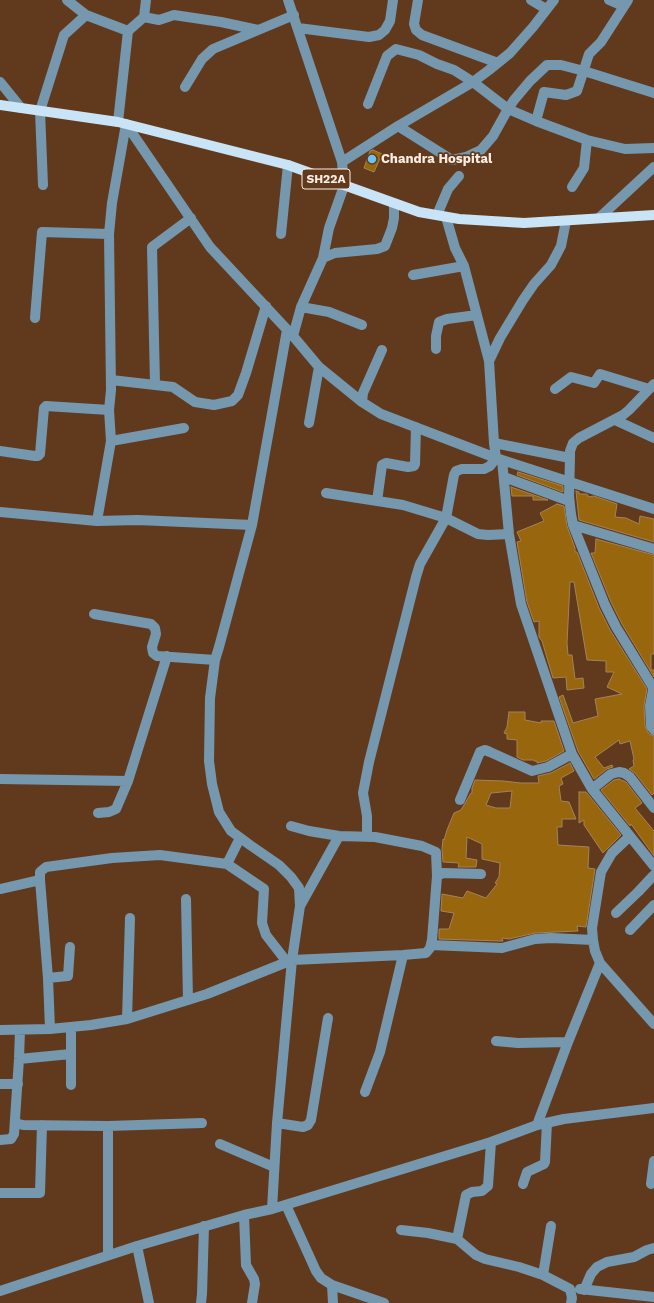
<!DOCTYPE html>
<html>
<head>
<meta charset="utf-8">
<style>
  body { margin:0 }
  canvas { display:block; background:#613a1d }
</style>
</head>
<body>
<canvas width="654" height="1303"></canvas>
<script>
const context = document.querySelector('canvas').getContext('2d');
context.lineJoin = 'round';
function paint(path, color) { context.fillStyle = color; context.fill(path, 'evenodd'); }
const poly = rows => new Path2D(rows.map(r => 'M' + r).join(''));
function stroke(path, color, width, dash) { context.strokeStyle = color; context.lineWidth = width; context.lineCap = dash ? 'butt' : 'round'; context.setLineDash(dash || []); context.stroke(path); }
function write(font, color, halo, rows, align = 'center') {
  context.font = font + ' "Work Sans",sans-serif'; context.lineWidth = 3.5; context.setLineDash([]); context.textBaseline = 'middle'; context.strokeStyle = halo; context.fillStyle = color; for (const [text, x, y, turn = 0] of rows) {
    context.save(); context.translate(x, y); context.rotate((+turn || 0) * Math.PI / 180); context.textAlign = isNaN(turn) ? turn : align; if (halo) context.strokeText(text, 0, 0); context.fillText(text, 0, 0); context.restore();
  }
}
const building = poly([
  [373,150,382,154,374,172,364,168,370,151,373,150],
  [518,472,563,486,563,492,517,475,518,472],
  [511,487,548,500,533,500,533,496,512,496,511,487],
  [576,491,579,492,579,494,586,494,588,495,588,497,594,496,617,504,615,517,626,518,639,524,640,516,654,519,654,542,579,520,576,491],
  [557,504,564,506,567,526,575,548,575,552,577,552,599,608,610,630,647,689,644,706,645,726,649,734,654,736,654,793,652,795,635,773,629,769,634,766,633,760,634,759,630,741,620,744,619,740,595,757,604,768,612,765,613,767,607,769,594,779,578,751,559,697,563,695,573,723,598,716,595,699,622,694,607,687,614,672,606,672,606,661,587,660,574,582,570,582,567,643,568,655,572,655,575,679,583,678,584,688,567,690,566,677,553,678,542,641,539,637,539,621,534,622,527,602,517,542,521,541,517,532,544,521,540,513,557,504],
  [596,539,654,555,654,654,651,654,651,670,654,670,654,677,622,624,611,602,591,553,595,553,596,539],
  [509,712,525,712,525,720,541,723,541,721,554,721,564,751,546,761,537,763,537,761,534,761,534,760,523,760,517,757,517,740,507,739,507,734,504,733,507,727,509,712],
  [570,763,574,771,561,778,563,784,559,786,561,801,569,802,576,819,562,819,562,827,557,827,558,845,589,847,588,868,595,869,586,927,577,926,578,931,535,933,509,939,502,938,503,941,501,941,439,939,439,929,449,929,454,913,441,911,442,894,463,898,467,891,486,898,497,884,495,883,499,877,500,863,482,859,482,844,467,837,466,858,477,860,476,867,458,867,459,863,443,862,442,849,443,839,444,840,447,830,454,813,461,810,471,793,472,793,472,788,475,780,503,781,521,783,539,783,538,776,551,773,570,763],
  [512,791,510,808,496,808,486,805,491,793,512,791],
  [619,779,626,782,642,803,635,808,654,831,654,856,631,824,630,826,601,790,614,780,619,779],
  [579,792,586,792,621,835,603,853,584,825,584,820,579,823,579,792]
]);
paint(building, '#98670d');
stroke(building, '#a28359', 1);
stroke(poly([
  [288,0,342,162],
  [418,0,414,24,416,30,422,35,498,63],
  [531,0,546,9],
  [609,0,623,6],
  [86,15,128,31,144,17,146,0],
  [144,17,159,20,174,15,221,22,258,30],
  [298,28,369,37,379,35,385,30,390,21,393,0],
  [0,82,21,108],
  [185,87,202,59,213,49,294,15],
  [368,104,387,56,396,49,419,55,437,64,454,70,473,82,508,109,536,121,587,140,625,149,654,148],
  [536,121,544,92,566,95,577,91,589,54,601,42,628,0],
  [118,122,128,31],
  [126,124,210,247,293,336,319,367,362,402,381,414,496,458,570,482,654,509],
  [398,126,452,160,466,157,481,150,493,136,508,109,514,100,530,81,547,65,561,65,584,71,654,93],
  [43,185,40,111,64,35,86,15,67,0],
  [572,187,584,168,587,140],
  [437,215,448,189,459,176],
  [599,218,654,167],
  [281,234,288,165],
  [323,258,329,228,344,186,342,162,398,126,473,82,489,70,510,53,533,27,554,0],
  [413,275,464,266],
  [301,307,329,312,362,325],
  [35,318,42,232,109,234],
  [293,336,301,307,323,258,335,253,377,249,385,246,392,228,394,218,394,204],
  [436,349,436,336,439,322,447,319,477,315],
  [489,361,500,338,523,300,534,284,551,265,561,246,566,221],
  [111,380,173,387,195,402,214,405,232,401,238,395,246,373,266,306],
  [155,384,152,247,191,218],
  [654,384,629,410,623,415,579,438,573,443,570,451,570,458,569,496,571,514,573,525,605,605,616,627,654,689],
  [555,389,571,377,594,383,600,374,649,389],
  [362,402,363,393,382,350],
  [615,420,654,438],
  [309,423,319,367],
  [111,441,184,428],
  [494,443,570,458],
  [0,451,35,456,38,456,40,454,44,408,46,406,109,410],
  [502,460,509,534,521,604,572,754,592,789,654,866],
  [504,477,569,501],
  [326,493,403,505,446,518,478,534,488,535,509,534],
  [377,501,382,465,386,463,408,467,414,466,415,464,416,427],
  [0,512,97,521,138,520,252,525],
  [97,521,111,441,109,410,111,390,109,234,112,203,126,124],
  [573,525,654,549],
  [94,614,151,624,155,628,156,634,152,647,153,653,157,656,215,660],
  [654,685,650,706,651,726,654,730],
  [0,779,128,781],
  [592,789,611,774,619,772,624,773,630,777,654,808],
  [460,800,480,752,485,750,490,752,532,771,548,767,572,754],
  [98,813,109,812,116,809,128,781,167,656],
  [291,826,309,831,339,836,375,837,422,846,436,852,437,876],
  [630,836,612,853,601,872,592,928,593,940,595,951,600,963,654,1024],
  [367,837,367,816,363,793,369,762,416,577,420,564,446,518,454,475,456,471,462,469,484,469,490,466,496,458,494,443,489,361,464,266,455,248,446,217],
  [227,864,240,838],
  [0,889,40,880],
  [186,899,188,1000],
  [300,906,339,836],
  [616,913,638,892,654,875],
  [630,930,654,905],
  [431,945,502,948,535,939,551,938,593,940],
  [48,978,68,976,70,947],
  [127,1019,130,918],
  [50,1029,48,978,40,880,40,872,46,867,112,858,160,855,227,864,264,889,262,923,266,935,287,962],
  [0,1030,50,1029,91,1025,127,1019,207,994,292,960,403,955,426,953,430,948,432,940,437,876,443,873,481,874],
  [496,1041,518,1043,568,1042],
  [19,1059,71,1054],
  [0,1084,18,1084],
  [71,1085,71,1027],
  [365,1092,380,1052,403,955],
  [15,1123,23,1125,108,1126,202,1123],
  [277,1123,303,1127,308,1125,311,1120,328,1018],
  [537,1125,568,1042,600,963],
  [108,1126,108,1255],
  [0,1140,11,1139,14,1134,19,1059,20,1030],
  [220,1144,274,1167],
  [523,1184,527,1172,544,1164,545,1162,547,1123],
  [651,1184,654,1161],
  [0,1193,40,1193,42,1125],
  [286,1205,316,1271,321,1278,332,1285,384,1303],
  [272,1209,277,1123,292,960,300,906,299,888,291,877,279,865,250,845,231,831,219,812,212,784,209,761,210,698,215,660,219,647,252,525,287,330],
  [244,1215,246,1265,254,1279,255,1284,252,1303],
  [401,1230,428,1233,457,1239,476,1255,485,1259,519,1267,543,1275,570,1289,572,1298,571,1303],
  [457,1239,466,1195,472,1192,482,1191,488,1186,491,1142],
  [137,1246,149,1303],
  [543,1275,551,1226],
  [332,1285,333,1303],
  [580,1289,654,1297],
  [584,1290,591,1274,597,1267,607,1262,634,1257,647,1250,654,1248],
  [0,1291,137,1246,244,1215,272,1209,491,1142,537,1125,564,1119,654,1108],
  [201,1303,202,1294,204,1226]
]), '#7598ae', 10);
stroke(poly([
  [0,105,118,122,288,165,419,212,459,219,524,223,654,215]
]), '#c8e4f6', 10);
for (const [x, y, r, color] of [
  [372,159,5,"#6cc3f2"]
]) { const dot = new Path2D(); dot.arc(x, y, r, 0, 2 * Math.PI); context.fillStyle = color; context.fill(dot); stroke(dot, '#613a1d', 1.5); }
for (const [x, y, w] of [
  [326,179,48]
]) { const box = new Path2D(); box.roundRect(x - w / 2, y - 10, w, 20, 3); context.fillStyle = '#613a1d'; context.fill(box); stroke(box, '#fcede3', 1); }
write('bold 12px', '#fcede3', null, [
  ["SH22A",326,179]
]);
write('bold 13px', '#fcede3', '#613a1d', [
  ["Chandra Hospital",381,159]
], 'left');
</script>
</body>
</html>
